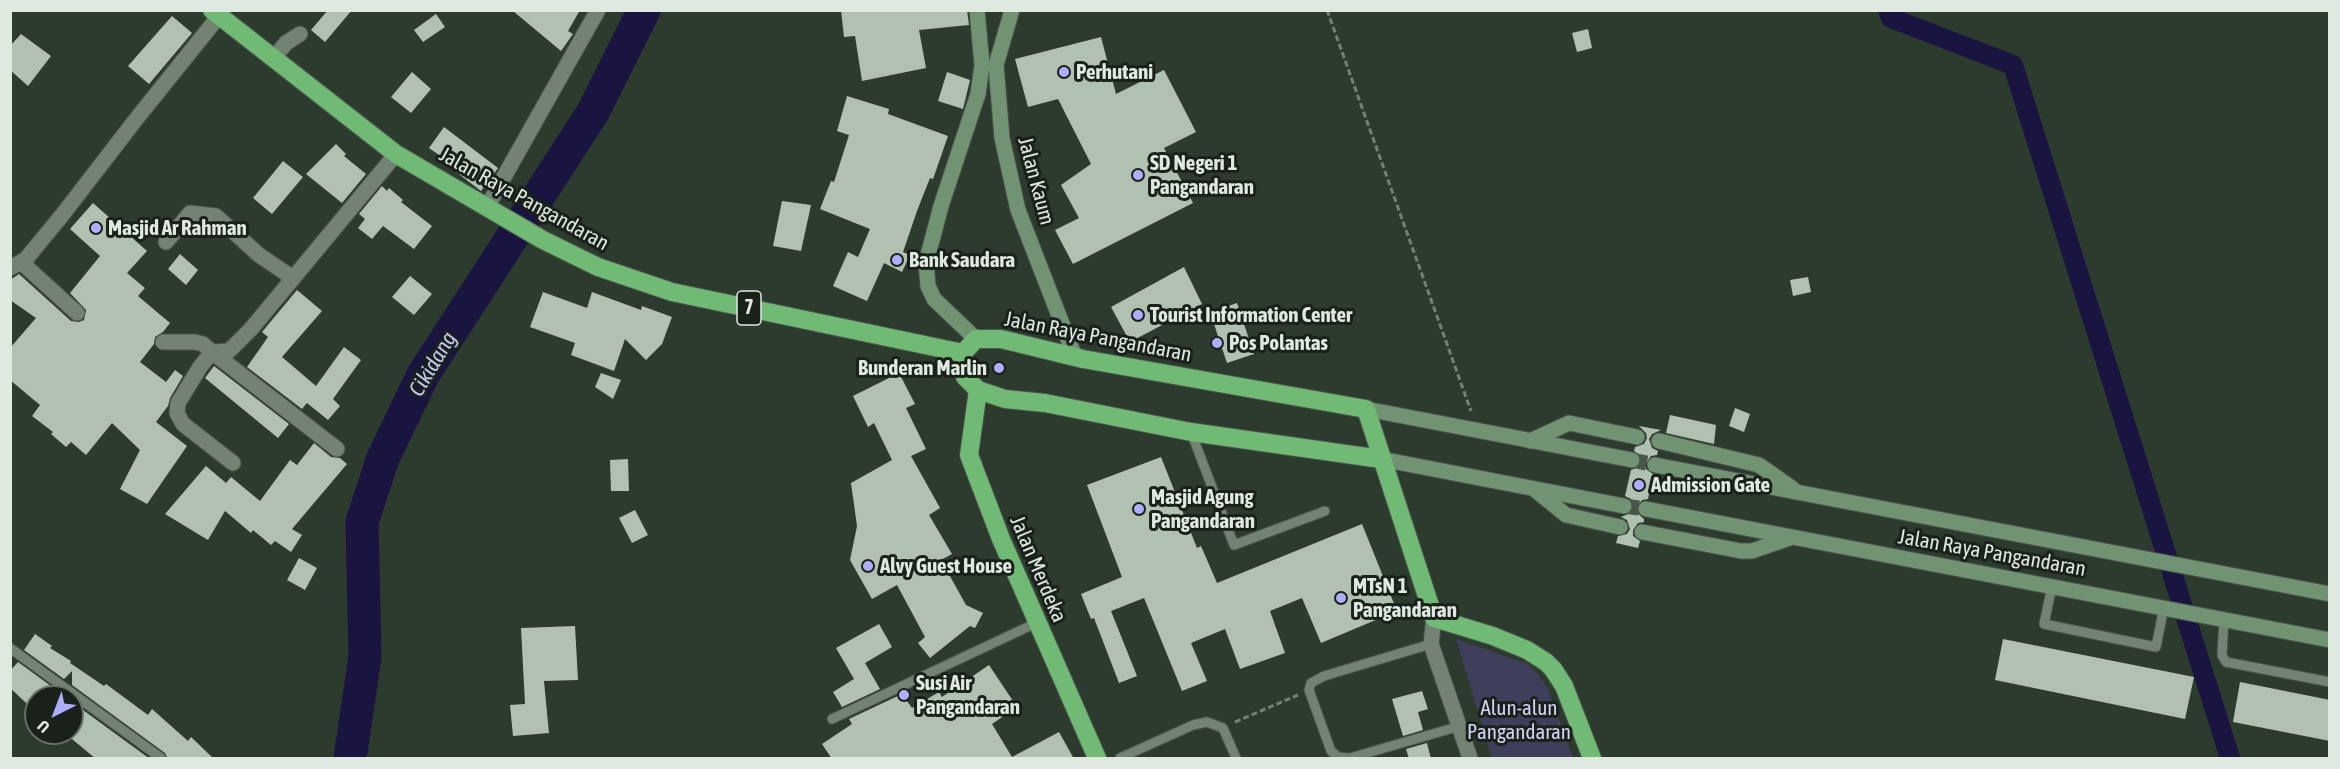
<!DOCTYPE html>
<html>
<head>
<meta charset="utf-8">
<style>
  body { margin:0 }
  #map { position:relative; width:2340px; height:769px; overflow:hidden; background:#2d3b2e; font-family:"Asap Condensed",sans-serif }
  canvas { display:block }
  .frame { position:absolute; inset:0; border:12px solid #e0e9e0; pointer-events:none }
  .north { position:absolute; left:24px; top:685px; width:60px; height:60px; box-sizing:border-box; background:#1a201a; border:2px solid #697069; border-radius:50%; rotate:222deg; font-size:16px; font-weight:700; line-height:24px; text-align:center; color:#e0e9e0 }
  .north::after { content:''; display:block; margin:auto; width:21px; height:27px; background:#aeaefa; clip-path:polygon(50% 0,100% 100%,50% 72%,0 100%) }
</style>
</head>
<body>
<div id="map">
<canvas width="2340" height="769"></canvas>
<div class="frame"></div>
<div class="north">U</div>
</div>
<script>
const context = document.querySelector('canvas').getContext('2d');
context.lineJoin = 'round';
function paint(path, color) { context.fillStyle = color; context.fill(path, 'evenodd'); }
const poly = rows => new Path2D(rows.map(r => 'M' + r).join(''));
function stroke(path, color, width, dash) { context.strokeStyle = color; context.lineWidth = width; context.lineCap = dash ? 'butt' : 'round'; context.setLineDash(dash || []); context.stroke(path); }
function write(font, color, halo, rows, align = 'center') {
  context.font = font + ' "Asap Condensed",sans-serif'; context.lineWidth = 6; context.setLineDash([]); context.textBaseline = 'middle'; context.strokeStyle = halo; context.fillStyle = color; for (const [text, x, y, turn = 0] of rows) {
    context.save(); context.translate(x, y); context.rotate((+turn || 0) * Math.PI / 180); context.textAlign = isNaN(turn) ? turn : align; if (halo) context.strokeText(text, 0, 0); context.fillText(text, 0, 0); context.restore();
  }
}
paint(poly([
  [1456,639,1528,664,1537,673,1548,689,1573,758,1492,758]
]), '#3f3f5c');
stroke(poly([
  [1888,10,1891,18,2013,65,2230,758]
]), '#1a1441', 20);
stroke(poly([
  [350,758,365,657,362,522,383,458,423,375,593,112,644,10]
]), '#1a1441', 33);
paint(poly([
  [328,10,352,10,325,42,311,30],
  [580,10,568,31,573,34,561,51,513,11],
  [841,10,967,10,969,25,919,30,926,68,862,81,855,36,844,37],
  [436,14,445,27,423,42,414,30],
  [172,16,192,33,149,84,128,66],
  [1588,29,1592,48,1577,52,1572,33],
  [21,34,51,56,28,86,10,70,10,46],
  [1101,37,1116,94,1164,70,1196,132,1164,148,1193,203,1073,264,1055,230,1079,218,1061,185,1091,164,1058,99,1028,107,1015,59],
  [412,72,431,89,411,113,391,97],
  [947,72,970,80,963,109,938,101],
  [847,96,889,109,888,114,948,136,933,179,930,178,917,211,903,252,910,255,902,272,884,263,867,301,833,286,848,252,858,257,870,229,820,209,831,181,834,182,849,135,837,131],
  [444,127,498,168,481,191,447,165,449,162,429,148],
  [336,144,346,154,344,156,366,174,342,203,306,174],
  [283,161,303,177,272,214,253,198],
  [382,186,387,191,389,188,403,200,401,202,432,226,414,249,383,226,372,239,358,228,365,219,359,214],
  [782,201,811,205,801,251,773,246],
  [93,203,147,251,127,273,145,288,138,296,170,323,163,332,155,337,154,344,140,362,166,382,175,370,183,376,170,398,168,406,156,422,187,446,147,504,120,489,140,450,112,423,86,455,71,442,66,447,51,434,53,432,32,416,40,405,10,380,10,348,36,318,10,300,10,280,19,274,71,321,79,322,84,320,86,310,70,293,100,256,70,229],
  [180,254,198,270,186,285,168,269],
  [1184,267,1202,304,1130,342,1111,307],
  [410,276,432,294,414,315,392,297],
  [1808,277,1811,292,1793,296,1790,280],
  [297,290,322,311,282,357,316,386,344,347,361,360,333,399,340,406,328,420,307,403,302,409,247,367,268,337,262,332],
  [543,292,587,308,592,292,641,310,642,306,672,317,662,344,646,360,625,339,614,371,571,355,575,343,530,327],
  [1237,303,1254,354,1227,363,1210,312],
  [214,366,289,424,278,438,205,378],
  [601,373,621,380,613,399,595,387],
  [899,373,915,404,906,408,926,449,911,456,940,508,929,515,952,554,941,560,966,605,983,613,975,628,970,626,930,658,918,643,925,637,897,585,872,599,850,560,857,526,851,483,892,460,874,423,868,427,853,396],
  [1735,408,1750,414,1744,432,1729,426],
  [1670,415,1716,425,1714,444,1666,433],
  [1639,426,1661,430,1652,434,1649,439,1652,448,1658,451,1657,455,1651,456,1646,463,1646,469,1653,474,1648,499,1642,500,1637,507,1637,513,1644,519,1644,522,1638,523,1633,530,1633,536,1640,541,1638,548,1616,543,1618,536,1627,534,1630,529,1627,520,1621,517,1631,513,1634,507,1631,499,1625,496,1631,470,1639,467,1642,461,1641,456,1634,451,1635,447,1644,444,1647,438,1646,433],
  [314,443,331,457,340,458,347,464,292,529,302,535,291,552,275,541,271,545,253,530,251,533,225,511,208,540,165,514,206,466,226,483,231,477,260,501,290,460,297,465],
  [1161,457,1197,548,1201,546,1217,583,1362,524,1397,611,1321,643,1302,598,1270,611,1285,653,1240,669,1225,629,1191,643,1207,681,1182,691,1144,598,1111,611,1137,676,1119,683,1094,618,1091,619,1081,594,1122,577,1087,485],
  [628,459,629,491,611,491,610,460],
  [635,510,648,535,632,543,619,518],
  [299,558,317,568,305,590,287,580],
  [879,624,892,647,865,663,880,689,842,707,833,692,854,679,836,648],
  [575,626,578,680,544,681,549,733,513,736,510,705,525,704,521,628],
  [35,634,52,646,50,648,71,661,70,663,104,686,106,684,148,715,152,709,188,741,191,737,214,759,168,759,165,753,72,685,72,671,64,679,24,650],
  [2003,639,2194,677,2185,719,1995,680],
  [18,662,55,689,48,697,36,697,36,712,10,688,10,671],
  [989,665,1017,707,992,724,1012,757,1059,732,1074,759,832,759,822,744,852,724,849,719,902,694,912,708,939,692,942,697],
  [2240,682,2330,700,2330,741,2233,722],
  [1422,691,1428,709,1418,712,1423,730,1403,736,1392,699],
  [72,702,150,759,96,759,72,739],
  [1427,743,1431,759,1409,759,1406,749]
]), '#b1c1b1');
stroke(poly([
  [1632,460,1655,465],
  [1624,506,1646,509]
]), '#485549', 15, [15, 8]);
const lane = poly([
  [1191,432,1234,545,1325,511],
  [2052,586,2044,624,2156,647,2164,607],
  [2224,620,2222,655,2226,662,2330,682],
  [10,648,161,758],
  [832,719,1036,623],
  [1120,758,1193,725,1207,722,1223,728,1236,758],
  [1348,758,1338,757,1331,751,1309,690,1311,683,1324,676,1431,644],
  [1350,758,1460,726]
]);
const street = poly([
  [273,59,286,43,300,34],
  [487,207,598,10],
  [166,242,190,213,216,216,259,255,293,278],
  [21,262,77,313],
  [10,268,26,259,63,214,137,118,219,16],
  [163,342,195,342,203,344,212,352,229,351,251,329,396,154],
  [233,463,183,424,177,413,178,403,200,367,212,352,337,449],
  [1434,618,1431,644,1470,758]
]);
const secondary = poly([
  [1012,10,996,65,1002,138,1018,210,1075,357],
  [976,339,934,299,928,286,926,263,941,206,978,94,982,65,977,10],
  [1366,409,1632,460],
  [1530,441,1569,423,1637,437],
  [1659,441,1759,465,1793,489],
  [1381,459,1624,506],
  [1655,465,2330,594],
  [1534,489,1566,515,1620,527],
  [1646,509,2330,640],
  [1642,532,1741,551,1752,551,1790,538]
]);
const highway = poly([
  [212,10,396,154,543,240,598,267,672,292,963,353],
  [963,353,976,339,1001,339,1083,359,1366,409,1434,618,1493,636,1527,650,1546,662,1553,669,1564,686,1592,758],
  [963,353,962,367,965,377,978,390,1005,399,1045,403,1191,432,1381,459],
  [978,390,969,455,1001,539,1097,758]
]);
stroke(lane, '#4a564b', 11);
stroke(street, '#4a564b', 17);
stroke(secondary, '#4a564b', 17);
stroke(highway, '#4a564b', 20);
stroke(poly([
  [1327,10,1471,411],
  [1235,722,1298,695]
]), '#748074', 3, [6, 3]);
stroke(lane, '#728273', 9);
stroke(street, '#728273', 15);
stroke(secondary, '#719374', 15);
stroke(highway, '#70ba76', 18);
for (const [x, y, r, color] of [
  [1064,72,6,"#aeaefa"],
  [1138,175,6,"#aeaefa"],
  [96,228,6,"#aeaefa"],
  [897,260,6,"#aeaefa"],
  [1138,315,6,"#aeaefa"],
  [1217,343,6,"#aeaefa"],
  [999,368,6,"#aeaefa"],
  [1639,485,6,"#aeaefa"],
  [1139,509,6,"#aeaefa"],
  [868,566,6,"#aeaefa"],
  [1341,598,6,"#aeaefa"],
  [904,695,6,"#aeaefa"]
]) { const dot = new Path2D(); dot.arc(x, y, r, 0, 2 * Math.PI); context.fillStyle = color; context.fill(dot); stroke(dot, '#1a201a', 2); }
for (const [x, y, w] of [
  [749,308,24]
]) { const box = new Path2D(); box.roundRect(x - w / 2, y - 17, w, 34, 4.5); context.fillStyle = '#1a201a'; context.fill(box); stroke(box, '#e0e9e0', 1.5); }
write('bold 20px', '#e0e9e0', null, [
  ["7",749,308]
]);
write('bold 21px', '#e0e9e0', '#1a201a', [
  ["Perhutani",1076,72],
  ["SD Negeri 1",1150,163],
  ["Pangandaran",1150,187],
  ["Masjid Ar Rahman",108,228],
  ["Bank Saudara",909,260],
  ["Tourist Information Center",1150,315],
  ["Pos Polantas",1229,343],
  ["Bunderan Marlin",987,368,"right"],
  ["Admission Gate",1651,485],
  ["Masjid Agung",1151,497],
  ["Pangandaran",1151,521],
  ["Alvy Guest House",880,566],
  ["MTsN 1",1353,586],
  ["Pangandaran",1353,610],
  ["Susi Air",916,683],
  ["Pangandaran",916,707]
], 'left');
write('21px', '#e0e9e0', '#1a201a', [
  ["Jalan Kaum",1036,181,75],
  ["Jalan Raya Pangandaran",524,199,29],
  ["Jalan Raya Pangandaran",1098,337,11],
  ["Jalan Raya Pangandaran",1992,553,10],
  ["Jalan Merdeka",1038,569,67]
]);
write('21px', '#d4d5f6', '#1a201a', [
  ["Alun-alun",1519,708],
  ["Pangandaran",1519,732]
]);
write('italic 22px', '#c5c6f6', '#1a201a', [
  ["Cikidang",433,364,-59]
]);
</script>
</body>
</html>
